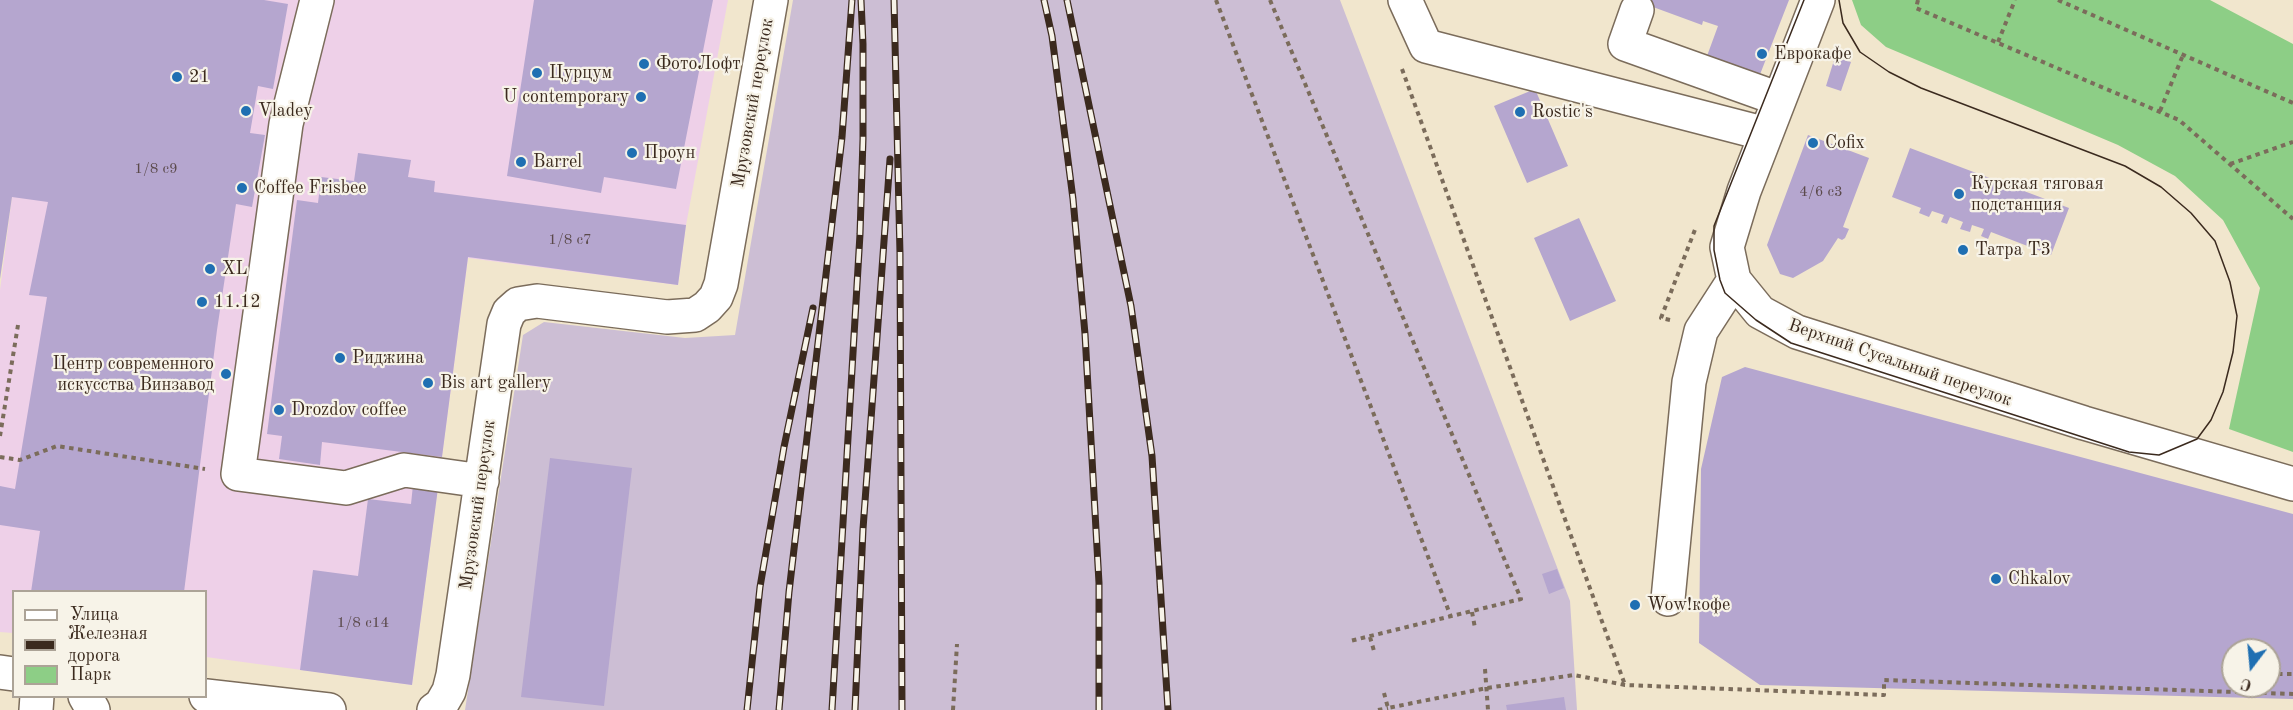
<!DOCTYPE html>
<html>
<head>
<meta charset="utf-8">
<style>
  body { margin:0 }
  #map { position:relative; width:2293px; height:710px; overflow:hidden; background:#f1e6cd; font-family:"Old Standard TT",serif }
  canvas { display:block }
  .legend { position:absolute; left:12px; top:590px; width:195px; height:108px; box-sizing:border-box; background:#f7f3e8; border:2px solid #aca397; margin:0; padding:8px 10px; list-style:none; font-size:18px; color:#3b2a1e }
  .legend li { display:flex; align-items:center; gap:12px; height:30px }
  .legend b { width:30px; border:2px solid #aca397 }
  .north { position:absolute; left:2221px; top:638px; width:60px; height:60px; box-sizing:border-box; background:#f7f3e8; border:2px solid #aca397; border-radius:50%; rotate:196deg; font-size:16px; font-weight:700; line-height:24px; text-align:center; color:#3b2a1e }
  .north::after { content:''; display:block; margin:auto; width:21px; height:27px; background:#1f6fb2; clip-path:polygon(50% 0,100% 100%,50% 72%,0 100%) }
</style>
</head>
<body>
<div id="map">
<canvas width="2293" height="710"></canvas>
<ul class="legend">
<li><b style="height:8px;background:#fff"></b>Улица</li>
<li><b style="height:8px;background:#3b2a1e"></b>Железная дорога</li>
<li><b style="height:16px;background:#8dce86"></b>Парк</li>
</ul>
<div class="north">С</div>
</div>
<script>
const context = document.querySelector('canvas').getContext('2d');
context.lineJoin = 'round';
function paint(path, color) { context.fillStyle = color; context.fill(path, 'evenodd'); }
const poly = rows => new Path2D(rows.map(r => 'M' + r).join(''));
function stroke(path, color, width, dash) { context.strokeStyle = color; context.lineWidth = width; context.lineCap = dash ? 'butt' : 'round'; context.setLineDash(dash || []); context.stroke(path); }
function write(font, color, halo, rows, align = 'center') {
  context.font = font + ' "Old Standard TT",serif'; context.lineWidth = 4.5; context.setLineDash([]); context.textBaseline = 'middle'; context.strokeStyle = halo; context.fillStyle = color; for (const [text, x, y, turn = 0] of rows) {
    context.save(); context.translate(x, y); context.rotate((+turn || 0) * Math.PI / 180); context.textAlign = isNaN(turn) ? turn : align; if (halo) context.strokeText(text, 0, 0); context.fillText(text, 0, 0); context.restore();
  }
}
paint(poly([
  [0,0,728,0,686,225,678,285,468,258,412,685,206,657,206,592,14,592,13,633,0,632,0,290,12,197]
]), '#eed0e8');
paint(poly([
  [793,0,1340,0,1570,601,1577,710,465,710,523,335,544,322,685,338,735,335]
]), '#ccbed4');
paint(poly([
  [1852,0,2210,0,2293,44,2293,452,2229,429,2260,288,2223,220,2175,176,2118,145,1886,47,1861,25]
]), '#8dce86');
paint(poly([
  [0,0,264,0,288,4,273,89,258,86,250,133,265,135,252,207,236,204,217,330,184,592,31,592,40,531,0,525,0,486,15,489,47,297,29,295,48,202,12,197,0,279],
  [534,0,713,0,676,189,604,177,601,193,507,176],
  [1634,0,1789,0,1759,77,1707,56,1718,26,1703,21,1702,25],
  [1835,57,1851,62,1841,91,1826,86],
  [1535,89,1568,166,1527,183,1494,106],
  [1808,135,1869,158,1843,227,1849,229,1845,238,1842,240,1838,238,1823,261,1793,278,1780,274,1767,245],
  [1910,148,2069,208,2051,255,1991,232,1988,239,1981,236,1984,229,1972,225,1970,232,1960,229,1963,222,1950,217,1947,224,1941,222,1944,215,1932,211,1929,217,1919,213,1921,208,1892,197],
  [358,153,411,160,408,177,435,181,434,192,686,225,678,285,468,257,442,457,322,442,320,465,279,459,282,436,267,434,297,200,318,203,321,177,354,181],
  [1579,218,1616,301,1570,321,1534,238],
  [1745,367,2293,514,2293,699,1760,685,1699,643,1701,469,1722,377],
  [2233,650,2269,650,2269,686,2233,686],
  [550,458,632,468,604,706,521,697],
  [413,485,438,488,412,685,300,670,313,570,358,576,368,499,411,504],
  [1557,569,1564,588,1549,594,1542,574],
  [1564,697,1566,710,1507,710,1506,705]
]), '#b5a6cf');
const minor = poly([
  [317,0,286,124,238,474,346,488,404,470,482,481],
  [1405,0,1426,46,1766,134],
  [1818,0,1744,191,1727,247,1734,280,1760,312,1797,332,2084,423,2293,484],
  [1637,10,1625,44,1779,99],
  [1668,599,1689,382,1701,331,1734,280],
  [0,672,14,674],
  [85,696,93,710],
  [206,696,329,710],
  [36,710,37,696],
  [434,710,441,705,449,691,453,675,504,324,509,312,518,304,537,301,667,317,695,315,707,307,716,297,721,284,771,0]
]);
stroke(minor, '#7b6c5b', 36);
stroke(poly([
  [1216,0,1451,617],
  [1270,0,1521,599,1350,641],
  [1918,0,1916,8,2179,120,2293,219],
  [2058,0,2293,103],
  [1998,42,2015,0],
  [1402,69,1625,685],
  [2160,111,2183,55],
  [2230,164,2293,142],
  [1670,320,1661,318,1696,227],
  [0,436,18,325],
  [0,457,20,460,57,446,205,469],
  [1472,612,1475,628],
  [1370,637,1374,651],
  [1485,669,1488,710],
  [2269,674,2293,674],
  [1384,693,1388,708,1487,688,1574,675,1625,685,1884,695,1884,680,2293,694],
  [953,710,957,644],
  [1378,710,1388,708]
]), '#7b6c5b', 4, [4.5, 4.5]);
stroke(minor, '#fff', 33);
stroke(poly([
  [1804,0,1714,226,1714,250,1720,280,1725,293,1756,320,1791,343,2129,452,2159,455,2197,439,2211,420,2223,392,2233,352,2237,316,2230,282,2215,241,2191,213,2161,187,2125,166,1921,88,1889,72,1860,52,1843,23,1839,0]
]), '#3b2a1e', 1.5);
const rail = poly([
  [894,0,900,254,902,710],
  [1044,0,1052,36,1073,199,1085,334,1099,583,1099,710],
  [1067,0,1131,306,1152,456,1168,710],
  [747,710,760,587,784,447,813,308],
  [779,710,789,592,842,137,852,0],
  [832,710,860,234,863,139,863,44,861,0],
  [855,710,863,529,890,159]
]);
stroke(rail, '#3b2a1e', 7);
stroke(rail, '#f7f3e8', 4.5, [14]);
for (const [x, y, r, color] of [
  [1762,54,6,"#1f6fb2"],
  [644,64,6,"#1f6fb2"],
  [537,73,6,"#1f6fb2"],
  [177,77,6,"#1f6fb2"],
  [641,97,6,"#1f6fb2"],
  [246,111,6,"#1f6fb2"],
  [1520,112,6,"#1f6fb2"],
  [1813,143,6,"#1f6fb2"],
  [632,153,6,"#1f6fb2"],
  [521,162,6,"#1f6fb2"],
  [242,188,6,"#1f6fb2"],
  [1959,194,6,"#1f6fb2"],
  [1963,250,6,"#1f6fb2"],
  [210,269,6,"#1f6fb2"],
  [202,302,6,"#1f6fb2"],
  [340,358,6,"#1f6fb2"],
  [226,374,6,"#1f6fb2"],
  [428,383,6,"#1f6fb2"],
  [279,410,6,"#1f6fb2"],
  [1996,579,6,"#1f6fb2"],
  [1635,605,6,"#1f6fb2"]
]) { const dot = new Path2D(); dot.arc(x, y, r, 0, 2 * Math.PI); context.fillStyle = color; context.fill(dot); stroke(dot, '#f7f3e8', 2); }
write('15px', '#5a494a', null, [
  ["1/8 с9",156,169],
  ["4/6 с3",1821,192],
  ["1/8 с7",570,240],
  ["1/8 с14",363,623]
]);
write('18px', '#3b2a1e', '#f7f3e8', [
  ["Еврокафе",1774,54],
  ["ФотоЛофт",656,64],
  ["Цурцум",549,73],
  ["21",189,77],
  ["U contemporary",629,97,"right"],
  ["Vladey",258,111],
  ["Rostic's",1532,112],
  ["Cofix",1825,143],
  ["Проун",644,153],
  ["Barrel",533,162],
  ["Курская тяговая",1971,184],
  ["подстанция",1971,205],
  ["Coffee Frisbee",254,188],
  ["Татра T3",1975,250],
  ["XL",222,269],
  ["11.12",214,302],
  ["Риджина",352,358],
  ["Центр современного",214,364,"right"],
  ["искусства Винзавод",214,385,"right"],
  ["Bis art gallery",440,383],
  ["Drozdov coffee",291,410],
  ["Chkalov",2008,579],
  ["Wow!кофе",1647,605]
], 'left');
write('18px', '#3b2a1e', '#f7f3e8', [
  ["Мрузовский переулок",753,103,-80],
  ["Верхний Сусальный переулок",1900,363,19],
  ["Мрузовский переулок",478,505,-82]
]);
</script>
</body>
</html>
